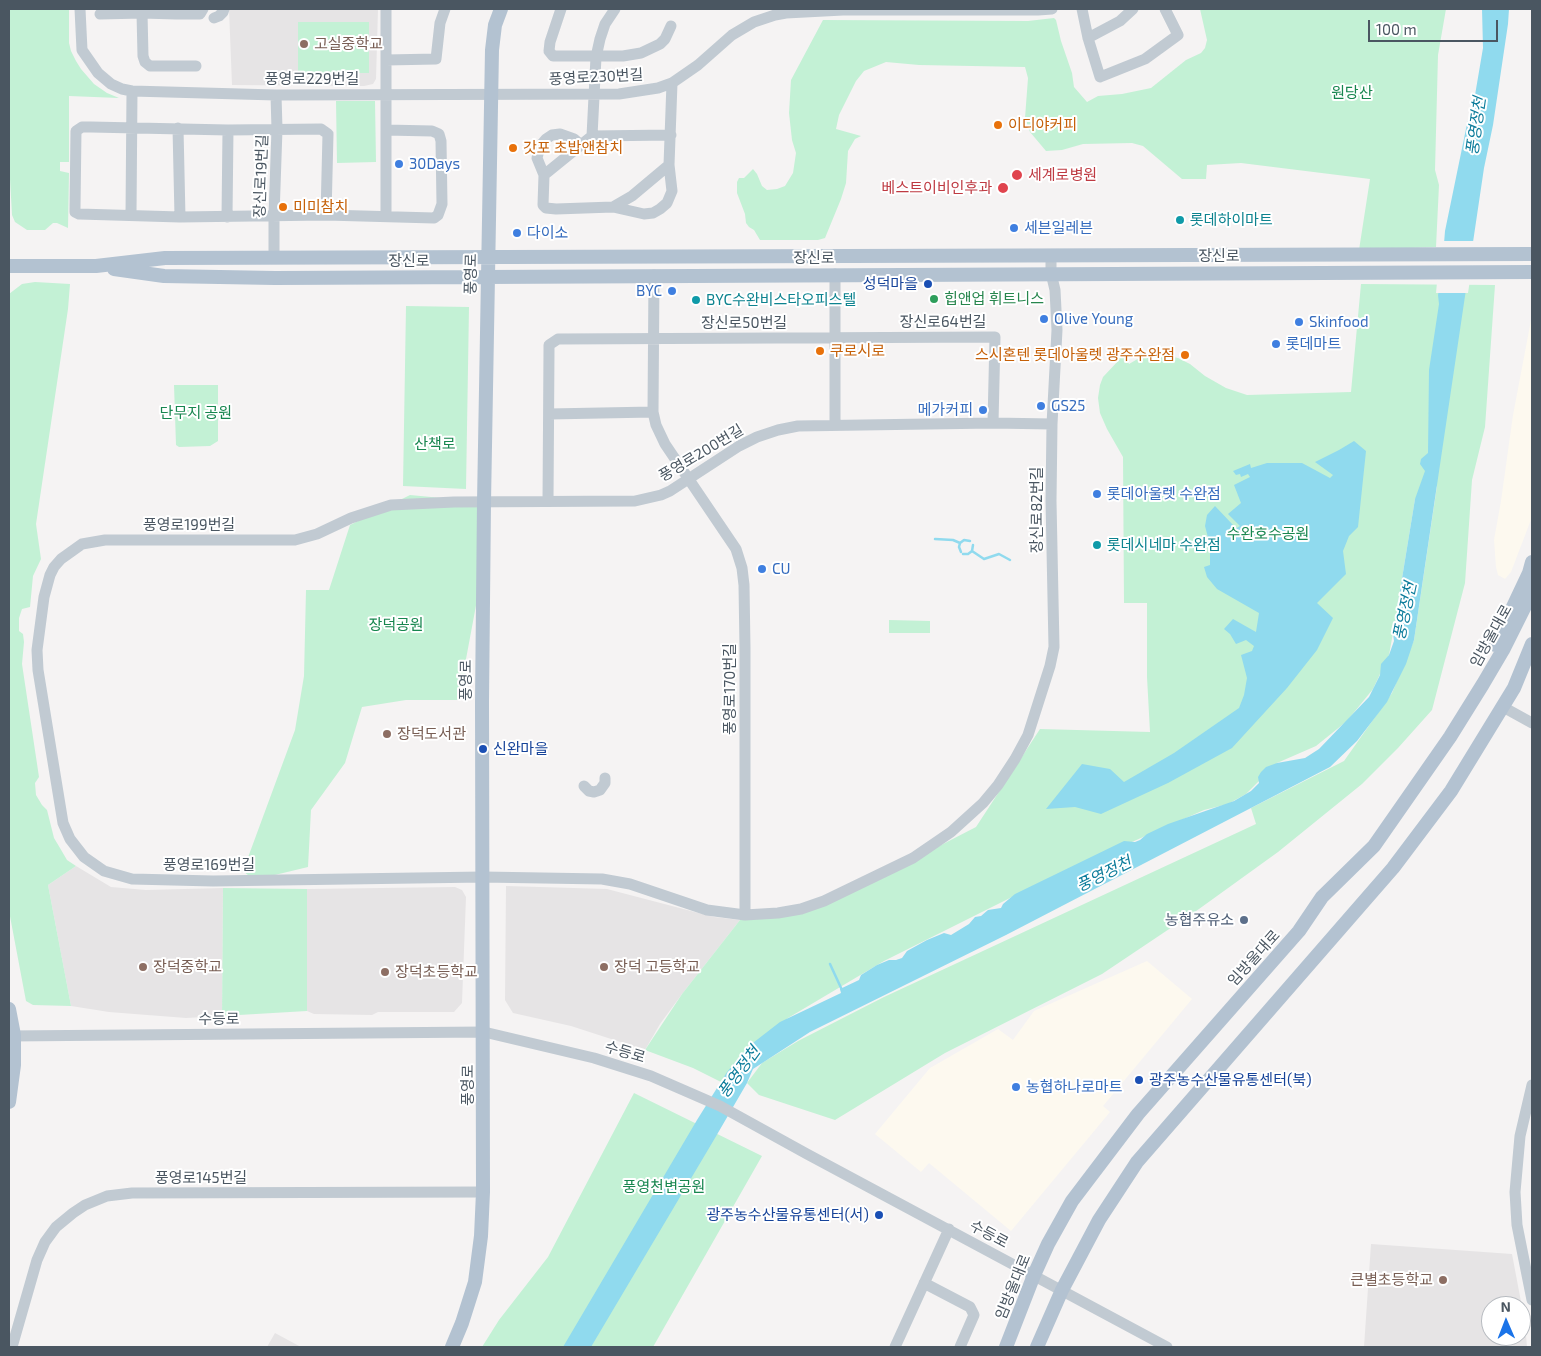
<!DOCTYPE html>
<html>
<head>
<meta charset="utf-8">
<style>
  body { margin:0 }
  #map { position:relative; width:1541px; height:1356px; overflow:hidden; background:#f5f3f3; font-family:"Exo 2",sans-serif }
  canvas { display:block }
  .frame { position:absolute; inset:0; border:10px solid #4a5661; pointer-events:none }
  .north { position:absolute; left:1481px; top:1296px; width:50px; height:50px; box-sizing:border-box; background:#fff; border:1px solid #b7bbc0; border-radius:50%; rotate:359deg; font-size:14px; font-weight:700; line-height:20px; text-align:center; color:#4a5661 }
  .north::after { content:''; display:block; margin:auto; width:18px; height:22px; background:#1a73e8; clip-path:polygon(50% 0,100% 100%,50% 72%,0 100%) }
  .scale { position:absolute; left:1368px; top:20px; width:130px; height:22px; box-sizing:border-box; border:2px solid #4a5661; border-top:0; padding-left:6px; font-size:15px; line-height:18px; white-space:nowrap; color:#4a5661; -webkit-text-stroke:4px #fff; paint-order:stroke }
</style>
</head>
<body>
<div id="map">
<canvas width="1541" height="1356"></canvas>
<div class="frame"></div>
<div class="north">N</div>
<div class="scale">100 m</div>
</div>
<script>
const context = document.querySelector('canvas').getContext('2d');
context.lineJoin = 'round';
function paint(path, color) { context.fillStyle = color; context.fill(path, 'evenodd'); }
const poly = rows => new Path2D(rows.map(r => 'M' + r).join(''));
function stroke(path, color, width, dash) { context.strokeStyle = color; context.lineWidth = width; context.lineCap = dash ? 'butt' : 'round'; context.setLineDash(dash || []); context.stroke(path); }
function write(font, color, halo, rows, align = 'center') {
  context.font = font + ' "Exo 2","Noto Sans KR",sans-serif'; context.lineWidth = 4; context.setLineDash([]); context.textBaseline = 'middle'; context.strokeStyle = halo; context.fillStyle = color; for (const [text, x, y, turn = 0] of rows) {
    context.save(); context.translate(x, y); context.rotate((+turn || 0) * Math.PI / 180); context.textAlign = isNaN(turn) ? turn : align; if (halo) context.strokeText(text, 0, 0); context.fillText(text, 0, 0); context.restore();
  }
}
paint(poly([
  [1532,315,1532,517,1511,572,1505,579,1498,575,1496,567,1494,540,1501,501,1513,415],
  [1147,961,1192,999,1103,1106,1110,1112,1011,1231,929,1163,921,1172,875,1134,930,1068,998,1029,1013,1040,1034,1011]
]), '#fdf9ef');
paint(poly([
  [229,9,378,9,376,79,373,84,364,86,232,85],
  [76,866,111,887,146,890,223,888,222,1016,186,1018,109,1012,71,1006,48,885],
  [506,886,607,889,714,917,740,920,682,994,660,1024,645,1050,571,1026,513,1013,505,1000],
  [455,887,462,890,466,897,462,1003,454,1012,378,1012,372,1015,314,1014,307,1011,307,889],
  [1371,1244,1512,1254,1525,1323,1527,1347,1364,1347],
  [1491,1306,1521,1306,1521,1336,1491,1336],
  [275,1333,301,1347,267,1347]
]), '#e6e4e5');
paint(poly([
  [9,9,69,9,69,43,71,51,76,61,81,69,94,84,107,93,119,98,69,96,69,162,60,162,60,171,69,173,68,228,57,223,53,223,45,230,27,230,15,222,12,215,9,161],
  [1200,9,1446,9,1438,55,1435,170,1439,185,1436,247,1359,250,1370,179,1241,163,1207,165,1206,179,1182,179,1143,146,1132,143,1083,144,1062,150,1046,151,1030,132,1025,118,1028,78,1025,67,919,65,886,62,864,71,856,81,839,115,836,129,861,136,855,139,848,151,846,183,841,199,825,238,818,240,760,240,754,230,749,227,746,223,745,214,737,193,737,182,739,178,744,178,753,169,757,174,762,186,767,190,777,189,785,186,793,173,796,153,792,140,789,113,791,80,823,20,1028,21,1054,18,1056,20,1061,41,1072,73,1074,87,1087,102,1098,96,1122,94,1151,88,1186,60,1201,53,1205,48,1207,40],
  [298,22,369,22,369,73,298,73],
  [336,101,375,101,376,162,337,163],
  [35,282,70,284,68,309,36,524,41,559,33,576,30,607,22,609,19,618,19,631,23,634,24,642,22,664,39,777,35,783,36,795,42,805,47,810,54,838,60,848,67,860,76,866,48,885,71,1006,33,1005,26,1001,9,911,9,294,22,284],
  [1361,284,1495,285,1485,427,1472,480,1465,583,1432,710,1398,748,1362,784,1278,852,1199,909,1102,974,945,1053,835,1120,759,1095,747,1083,762,1063,798,1041,884,997,1256,824,1251,808,1344,761,1392,693,1414,640,1437,486,1415,499,1397,609,1398,618,1393,633,1389,655,1373,689,1347,721,1316,746,1277,763,1246,794,1228,804,1204,810,1044,881,884,961,788,1018,721,1082,693,1068,645,1050,682,994,740,920,821,907,976,827,1040,729,1150,732,1147,677,1147,603,1124,603,1123,457,1107,429,1100,413,1098,398,1100,385,1103,377,1119,360,1118,357,1124,353,1129,364,1141,357,1165,355,1178,358,1190,364,1205,376,1226,388,1247,395,1351,392],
  [406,306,469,307,466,489,403,486],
  [174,385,218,385,218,441,210,446,179,447,176,445],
  [410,495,484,502,480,584,466,659,466,700,406,700,362,707,345,763,311,810,308,867,254,880,243,871,295,730,304,676,306,590,329,590,350,525],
  [889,620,930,621,930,633,889,633],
  [223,888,307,889,307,1011,222,1016],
  [634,1093,762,1156,653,1347,482,1347,499,1320,548,1257]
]), '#c3f1d5');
paint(poly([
  [1482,9,1509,9,1508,24,1493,125,1484,168,1414,640,1406,664,1387,702,1357,741,1330,767,1006,935,810,1032,753,1069,747,1083,715,1138,591,1347,563,1347,697,1120,727,1072,749,1046,780,1022,841,993,840,989,859,980,861,975,877,965,889,960,896,960,902,958,907,951,927,940,944,933,951,935,969,924,975,917,981,916,988,910,1001,908,1003,904,1015,894,1124,841,1135,842,1140,840,1147,834,1168,824,1234,801,1251,791,1259,783,1258,777,1261,772,1266,767,1277,763,1305,758,1319,749,1369,697,1380,675,1381,664,1389,655,1394,641,1393,633,1398,618,1397,609,1415,499,1425,471,1420,464,1421,459,1428,453,1429,370,1439,304,1438,295,1441,281,1445,231,1467,124,1474,101,1483,48],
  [1354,441,1366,451,1358,527,1349,536,1343,551,1346,574,1317,603,1333,618,1317,650,1287,688,1232,748,1168,783,1101,814,1075,807,1046,809,1082,764,1110,769,1124,782,1174,753,1239,708,1244,695,1247,678,1241,655,1252,651,1254,646,1246,640,1236,644,1230,634,1224,629,1233,619,1256,632,1259,613,1217,589,1207,577,1204,567,1210,565,1210,545,1205,526,1207,515,1215,506,1233,525,1232,526,1235,529,1240,526,1228,514,1241,503,1234,485,1250,477,1248,474,1241,477,1240,474,1236,475,1233,471,1250,464,1251,468,1267,463,1302,463,1330,478,1333,475,1315,462,1339,450]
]), '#90daee');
paint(poly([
  [1441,241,1476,241,1468,293,1436,293]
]), '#f5f3f3');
stroke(poly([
  [935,539,953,540,960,543,964,540,970,541],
  [960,543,959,547,961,552],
  [973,545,972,551,984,559,999,554,1010,560],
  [963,554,968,554,972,551],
  [830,964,842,990]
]), '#90daee', 2.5);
stroke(poly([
  [80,9,82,50,98,73,111,84,122,89,132,91,276,95,619,94,658,88,672,83,698,65,732,35,754,22,775,15,786,13,843,10,1038,10,1052,9],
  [142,9,142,13,176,14,176,9],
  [386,9,386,216],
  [561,9,550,42,549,51,553,56,623,56,641,53,660,44,665,39,671,26],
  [615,9,605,24,600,39,596,57,592,136,544,175,543,205,546,208,556,209,613,207,632,196,669,165,672,83],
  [1082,9,1088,38,1100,77,1145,59,1178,35,1165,9],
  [100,14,142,13,143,56,145,62,150,66,196,66],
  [176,14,200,14,203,9],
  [214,18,219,16,223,12,224,9],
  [1088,38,1120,21,1133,9],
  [386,60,436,59,440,23,445,9],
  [178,128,180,217],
  [592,136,671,135],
  [544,175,537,158,540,146,546,139,552,135,560,134,574,139,581,145],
  [613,207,644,214,653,213,660,209,667,203,672,191,669,165],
  [131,215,132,91],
  [326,215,328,134,321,129,228,130,91,127,82,127,76,131,75,208,75,212,79,214,180,217,326,215,434,218,438,215,442,204,441,141,439,134,432,131,386,130],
  [227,217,228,130],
  [1051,255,1051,273,1055,290,1057,330,1052,424,1051,501,1054,647,1050,666,1028,735,1015,759,998,785,983,803,951,832,913,858,824,901,801,909,778,913,745,915,707,910,630,884,602,879,483,877,213,881,132,879,104,871,84,857,70,839,63,823,38,670,37,650,44,597,50,575,54,567,61,559,82,544,105,540,295,540,317,534,351,518,391,505,454,502,635,501,661,495,670,491,739,446,757,437,778,430,798,426,993,423,1052,424],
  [274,258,274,216,277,129,276,95],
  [654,275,653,412,656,425,665,444,736,549,742,568,744,585,745,648,745,915],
  [549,414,653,412],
  [835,425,835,274],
  [548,501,549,350,549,345,558,339,995,337,993,423],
  [1503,707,1532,723],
  [584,786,589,791,594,792,600,790,605,783,605,778],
  [9,1036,484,1032,594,1058,651,1076,720,1106,807,1154,1167,1347],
  [1532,1085,1520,1136,1515,1192,1517,1225,1532,1300],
  [924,1283,970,1307,974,1315,960,1347],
  [12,1347,37,1260,45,1242,56,1227,73,1213,85,1205,107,1196,132,1193,483,1192],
  [895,1347,949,1229]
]), '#c1cad2', 11);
stroke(poly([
  [9,266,96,266,165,258,1532,254],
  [114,269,164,276,275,278,1532,272],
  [1495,645,1529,573,1532,562],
  [9,1009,14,1035,14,1065,9,1102],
  [452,1347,462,1323,475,1282,481,1236,483,1192,482,702,484,502,492,50,495,25,501,9],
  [1006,1347,1034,1275,1048,1244,1072,1201,1138,1114,1299,931,1322,897,1374,846,1450,737,1483,684,1503,650,1532,592],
  [1037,1347,1062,1290,1099,1220,1137,1162,1393,868,1451,791,1514,688,1532,644]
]), '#b3c2d1', 14);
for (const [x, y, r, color] of [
  [304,44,5,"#8d6e63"],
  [998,125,5,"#e8710a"],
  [513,148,5,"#e8710a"],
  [399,164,5,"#3f7fe0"],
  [1017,175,6,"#e0444e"],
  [1003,188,6,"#e0444e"],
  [283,207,5,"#e8710a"],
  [1180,220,5,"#0f9aa8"],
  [1014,228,5,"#3f7fe0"],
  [517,233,5,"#3f7fe0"],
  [928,284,5,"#1a4fb4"],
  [672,291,5,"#3f7fe0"],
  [934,299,5,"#2e9e5b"],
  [696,300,5,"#0f9aa8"],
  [1044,319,5,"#3f7fe0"],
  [1299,322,5,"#3f7fe0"],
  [1276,344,5,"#3f7fe0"],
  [820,351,5,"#e8710a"],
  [1185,355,5,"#e8710a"],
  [1041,406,5,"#3f7fe0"],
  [983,410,5,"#3f7fe0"],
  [1097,494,5,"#3f7fe0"],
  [1097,545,5,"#0f9aa8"],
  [762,569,5,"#3f7fe0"],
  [387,734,5,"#8d6e63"],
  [483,749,5,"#1a4fb4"],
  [1244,920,5,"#5c6f8a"],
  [143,967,5,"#8d6e63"],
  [604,967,5,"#8d6e63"],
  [385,972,5,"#8d6e63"],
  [1139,1080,5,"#1a4fb4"],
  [1016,1087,5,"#3f7fe0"],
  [879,1215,5,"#1a4fb4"],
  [1443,1280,5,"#8d6e63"]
]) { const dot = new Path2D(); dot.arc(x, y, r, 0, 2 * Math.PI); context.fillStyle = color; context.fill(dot); stroke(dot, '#fff', 2); }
write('15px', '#785e54', '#fff', [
  ["고실중학교",314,44],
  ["장덕도서관",397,734],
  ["장덕중학교",153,967],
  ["장덕 고등학교",614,967],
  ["장덕초등학교",395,972],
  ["큰별초등학교",1433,1280,"right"]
], 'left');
write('15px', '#4a5661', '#fff', [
  ["풍영로230번길",596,77,-3],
  ["풍영로229번길",312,79],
  ["장신로19번길",261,176,-88],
  ["장신로",1219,256],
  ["장신로",814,258],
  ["장신로",409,261],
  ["풍영로",471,274,-89],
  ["장신로64번길",943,322],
  ["장신로50번길",744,323],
  ["풍영로200번길",701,453,-31],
  ["장신로82번길",1037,510,-90],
  ["풍영로199번길",189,525],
  ["임방울대로",1491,636,-61],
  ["풍영로",466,680,-90],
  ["풍영로170번길",730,689,-90],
  ["풍영로169번길",209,865],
  ["임방울대로",1254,958,-48],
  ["수등로",219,1019],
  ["수등로",625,1052,17],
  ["풍영로",468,1085,-90],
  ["풍영로145번길",201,1178],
  ["수등로",989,1234,28],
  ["임방울대로",1013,1287,-68]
]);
write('15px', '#17864f', '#fff', [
  ["원당산",1352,93],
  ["단무지 공원",196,413],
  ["산책로",435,444],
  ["수완호수공원",1268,534],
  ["장덕공원",396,625],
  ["풍영천변공원",664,1187]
]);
write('15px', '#c56008', '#fff', [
  ["이디야커피",1008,125],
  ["갓포 초밥앤참치",523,148],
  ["미미참치",293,207],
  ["쿠로시로",830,351],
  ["스시혼텐 롯데아울렛 광주수완점",1175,355,"right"]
], 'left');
write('15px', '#366cbe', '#fff', [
  ["30Days",409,164],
  ["세븐일레븐",1024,228],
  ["다이소",527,233],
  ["BYC",662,291,"right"],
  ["Olive Young",1054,319],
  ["Skinfood",1309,322],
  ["롯데마트",1286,344],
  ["GS25",1051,406],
  ["메가커피",973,410,"right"],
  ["롯데아울렛 수완점",1107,494],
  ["CU",772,569],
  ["농협하나로마트",1026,1087]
], 'left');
write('15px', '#be3a42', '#fff', [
  ["세계로병원",1028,175],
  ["베스트이비인후과",992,188,"right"]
], 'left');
write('15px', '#0d838f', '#fff', [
  ["롯데하이마트",1190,220],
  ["BYC수완비스타오피스텔",706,300],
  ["롯데시네마 수완점",1107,545]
], 'left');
write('15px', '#164399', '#fff', [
  ["성덕마을",918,284],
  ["신완마을",493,749,"left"],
  ["광주농수산물유통센터(북)",1149,1080,"left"],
  ["광주농수산물유통센터(서)",869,1215]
], 'right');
write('15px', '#27864d', '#fff', [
  ["힙앤업 휘트니스",944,299]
], 'left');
write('15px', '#4e5e75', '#fff', [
  ["농협주유소",1234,920]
], 'right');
write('italic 16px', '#0c7c9b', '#fff', [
  ["풍영정천",1476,126,-82],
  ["풍영정천",1405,611,-78],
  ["풍영정천",1104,874,-26],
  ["풍영정천",739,1072,-54]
]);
</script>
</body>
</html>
